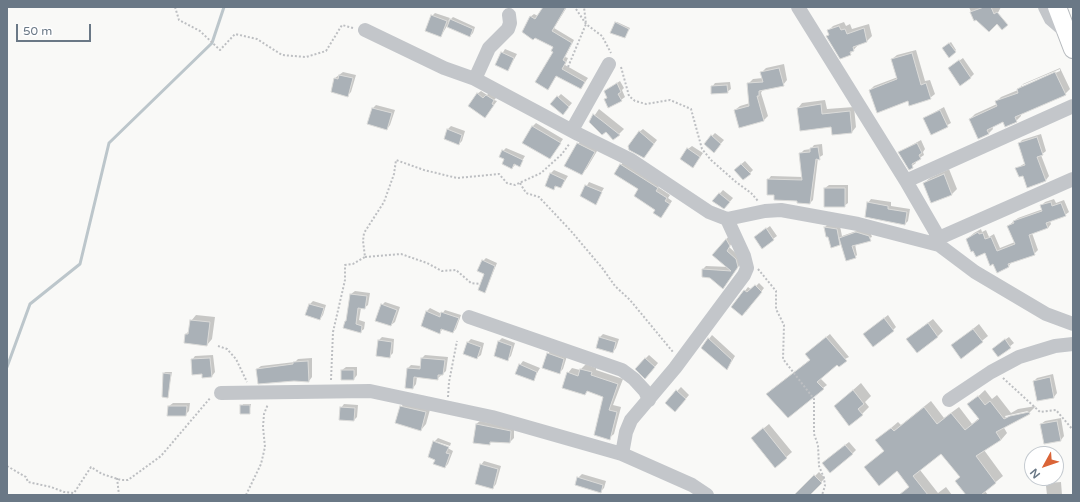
<!DOCTYPE html>
<html>
<head>
<meta charset="utf-8">
<style>
  body { margin:0 }
  #map { position:relative; width:1080px; height:502px; overflow:hidden; background:#f9f9f7; font-family:"Varela Round",sans-serif }
  canvas { display:block }
  .frame { position:absolute; inset:0; border:8px solid #6a7886; pointer-events:none }
  .north { position:absolute; left:1024px; top:446px; width:40px; height:40px; box-sizing:border-box; background:#fff; border:1px solid #c3c9cf; border-radius:50%; rotate:230deg; font-size:11px; font-weight:700; line-height:16px; text-align:center; color:#6a7886 }
  .north::after { content:''; display:block; margin:auto; width:14px; height:18px; background:#da6437; clip-path:polygon(50% 0,100% 100%,50% 72%,0 100%) }
  .scale { position:absolute; left:16px; top:24px; width:75px; height:18px; box-sizing:border-box; border:2px solid #6a7886; border-top:0; padding-left:5px; font-size:12px; line-height:14px; white-space:nowrap; color:#6a7886; -webkit-text-stroke:3px #fff; paint-order:stroke }
</style>
</head>
<body>
<div id="map">
<canvas width="1080" height="502"></canvas>
<div class="frame"></div>
<div class="north">N</div>
<div class="scale">50 m</div>
</div>
<script>
const context = document.querySelector('canvas').getContext('2d');
context.lineJoin = 'round';
function paint(path, color) { context.fillStyle = color; context.fill(path, 'evenodd'); }
const poly = rows => new Path2D(rows.map(r => 'M' + r).join(''));
function stroke(path, color, width, dash) { context.strokeStyle = color; context.lineWidth = width; context.lineCap = dash ? 'butt' : 'round'; context.setLineDash(dash || []); context.stroke(path); }
paint(poly([
  [544,7,567,7,554,28,574,40,565,57,568,58,565,65,588,78,581,88,557,75,548,89,554,47,530,17,534,14,538,16],
  [969,7,1001,7,991,26,976,18,974,19],
  [435,13,450,18,448,22,453,17,475,27,473,33,470,36,447,26,441,36,432,16],
  [617,22,630,28,626,35,616,23],
  [844,22,846,26,850,24,852,29,869,24,872,36,867,41,858,45,850,54,827,36,830,34,828,31,833,26],
  [951,42,956,50,949,56,943,48],
  [505,49,517,54,508,70,496,64],
  [916,50,925,81,930,80,935,94,930,98,908,100,870,90,874,86,898,77,892,59,897,55],
  [963,58,974,74,970,78,949,68],
  [784,64,787,80,783,85,763,89,761,93,768,116,763,121,735,110,740,106,750,103,748,84,753,79,763,78,761,73,766,68],
  [1060,68,1070,89,1065,94,1021,114,1021,116,1016,121,1003,121,992,126,993,129,988,134,970,119,975,114,997,104,996,102,1001,97,1018,90,1023,84],
  [1060,69,1060,71,1022,87,1022,85],
  [343,72,356,75,351,92,348,95,332,91,335,78],
  [620,81,624,88,622,90,625,97,621,100,605,100,608,97,605,91],
  [730,82,731,89,727,92,712,87,715,83],
  [481,91,487,95,490,92,497,97,494,100,497,101,488,113,477,94],
  [561,94,572,103,566,110,558,97],
  [825,100,827,109,854,107,856,127,852,132,798,108,802,103],
  [376,105,395,110,390,125,387,129,368,123,373,108],
  [944,107,951,123,931,134,924,118],
  [599,109,624,129,619,134,606,131,590,122],
  [536,123,563,139,550,158,532,127],
  [451,126,465,131,462,141,459,144,445,139,448,129],
  [643,129,657,140,647,153,639,132],
  [715,133,724,140,717,148,712,136],
  [1041,134,1046,151,1041,155,1049,176,1046,180,1028,187,1023,175,1016,169,1025,163,1019,144,1022,140],
  [583,138,600,146,587,168,582,174,578,144],
  [921,140,925,149,923,152,924,155,915,161,916,163,909,168,899,152],
  [822,144,823,155,818,158,813,200,810,203,775,194,768,180,771,176,803,177,800,154,804,150,811,149,814,145],
  [692,146,703,153,696,163,688,149],
  [506,148,525,156,519,166,516,164,512,168,506,159,503,151],
  [624,161,660,184,658,187,670,195,668,198,672,201,664,213,656,210,621,165],
  [745,161,753,170,750,173,739,166],
  [949,169,957,189,952,194,932,202,924,183,930,178],
  [554,170,568,176,561,187,557,186,553,189,546,186,551,173],
  [589,182,604,188,595,203,581,196],
  [829,185,848,185,848,203,844,206,825,188],
  [723,190,733,198,728,204,713,201],
  [871,199,891,202,891,206,910,209,908,221,905,224,868,203],
  [1054,199,1056,203,1064,200,1069,212,1065,215,1050,221,1051,224,1048,228,1032,233,1038,250,1034,254,1012,261,1009,266,997,271,985,252,967,239,974,233,981,229,982,232,986,230,989,237,994,234,1000,248,1015,242,1008,226,1018,218,1043,209,1041,206,1045,202],
  [828,224,840,226,842,236,859,230,871,234,872,237,855,244,857,255,855,257,841,242,840,244,826,236,825,227],
  [770,226,777,236,762,247,759,234],
  [729,236,733,242,729,247,739,256,741,263,723,288,710,277,703,276,703,269,706,266,729,267,713,255],
  [486,258,497,263,485,292,485,274,483,261],
  [759,283,764,288,746,312,732,307,748,287,752,290],
  [355,291,370,293,368,305,364,308,361,308,359,320,365,322,364,329,360,332,346,321,351,294],
  [313,301,326,305,323,315,320,319,306,314,310,304],
  [385,302,400,307,395,322,391,325,382,305],
  [430,308,442,314,445,310,461,315,456,329,453,332,443,329,439,333,422,325,427,311],
  [196,315,215,317,212,339,207,345,186,334,190,330,191,321],
  [888,315,896,327,893,330,864,334],
  [933,319,943,331,937,337,913,334],
  [979,324,988,336,962,357,953,345],
  [603,334,619,339,616,348,613,352,597,347,600,337],
  [830,334,849,357,837,363,820,378,827,385,823,388,771,390,811,359,809,351],
  [712,335,735,356,727,369,702,348],
  [382,337,394,339,393,353,389,357,379,340],
  [1009,337,1014,343,998,356,996,346],
  [502,338,515,343,511,356,507,360,498,342],
  [471,339,484,343,481,355,477,358,468,342],
  [551,350,567,356,563,369,559,373,548,354],
  [213,355,215,372,212,376,203,373,192,360,195,356],
  [425,355,448,357,446,371,437,379,417,377,416,384,413,388,408,368,411,365,421,366,422,358],
  [649,355,658,363,649,374,645,359],
  [312,358,312,377,309,381,257,369,261,366,295,362,298,359],
  [523,361,540,368,533,380,520,365],
  [586,364,596,368,596,370,623,379,613,405,621,407,614,434,609,438,604,396,588,390,585,394,568,373,572,368,580,370],
  [346,367,357,367,357,375,354,379,342,370],
  [165,372,172,372,167,397,164,373],
  [1053,374,1057,393,1054,397,1038,400,1034,381,1037,378],
  [861,383,871,396,865,402,869,407,862,414,835,406],
  [681,387,689,395,679,407,666,403],
  [985,390,992,399,997,395,1011,413,1018,409,1036,406,1029,413,1003,426,1007,433,1001,440,984,450,1003,476,985,491,988,495,967,495,960,477,941,453,920,470,938,493,946,487,952,495,899,495,910,486,877,440,898,422,901,425,931,401,944,418,959,407,972,424,979,418,969,405],
  [1028,411,1026,414,1006,418,1005,416],
  [406,401,431,406,426,424,421,430,401,407],
  [173,403,190,403,189,411,185,415,169,406],
  [243,404,251,404,249,413,241,413],
  [344,404,358,405,357,417,354,420,341,408],
  [1061,418,1064,436,1061,440,1045,443,1041,424,1045,421],
  [480,421,514,428,514,438,510,442,493,441,489,444,476,424],
  [769,424,792,452,775,467,758,433],
  [438,438,451,443,450,446,435,441],
  [435,441,453,451,448,464,445,467],
  [849,442,856,450,852,454,827,459],
  [484,461,501,466,496,484,493,488,481,465],
  [819,472,825,478,811,493,813,495,796,495],
  [582,474,606,481,604,488,601,491,578,478],
  [1061,482,1062,495,1047,495,1046,486,1049,483]
]), '#0003');
stroke(poly([
  [7,367,30,304,80,264,109,143,212,43,224,7]
]), '#bcc6cb', 3);
const building = poly([
  [543,7,566,7,552,31,572,43,563,60,566,62,562,69,585,82,581,89,556,76,548,90,535,82,553,52,551,51,553,47,535,38,533,40,522,32,530,16,535,19,543,7],
  [984,7,991,7,994,14,997,12,1008,25,1002,30,997,24,989,32,976,20,974,21,970,12,984,7],
  [431,15,447,21,441,37,425,31,431,15],
  [450,19,473,29,470,37,447,27,450,19],
  [615,22,629,29,625,38,610,33,615,22],
  [839,26,841,30,845,29,847,34,864,28,867,42,853,47,854,51,850,52,851,55,840,59,826,36,829,35,827,30,839,26],
  [949,43,956,52,949,58,942,48,949,43],
  [501,52,514,58,508,71,495,65,501,52],
  [912,53,921,85,926,83,931,99,909,106,908,101,877,113,869,90,897,79,891,59,912,53],
  [959,60,971,78,960,86,948,68,959,60],
  [779,68,784,86,759,91,759,96,757,96,764,121,739,128,734,110,749,106,747,83,763,82,760,72,779,68],
  [1055,72,1066,95,1015,117,1017,122,1005,127,1003,122,987,130,989,134,978,139,969,119,997,106,995,101,1018,93,1017,89,1055,72],
  [339,75,353,78,348,97,331,92,334,78,338,79,339,75],
  [617,83,621,92,618,94,622,101,608,108,604,99,607,98,604,91,617,83],
  [727,85,728,93,711,94,711,86,727,85],
  [477,93,483,98,486,95,494,100,492,104,494,105,485,118,468,106,477,93],
  [557,96,569,107,563,115,550,104,557,96],
  [821,104,822,114,850,111,852,133,832,135,831,127,800,131,797,108,821,104],
  [372,108,392,113,387,130,367,124,372,108],
  [940,110,948,127,931,135,923,118,940,110],
  [593,114,601,120,620,135,613,140,606,132,602,135,589,122,593,114],
  [532,126,561,143,550,159,522,143,532,126],
  [447,129,462,135,459,145,444,139,447,129],
  [639,131,654,144,644,158,629,150,628,146,639,131],
  [711,135,721,144,714,153,704,144,711,135],
  [1037,137,1043,155,1037,157,1046,181,1027,188,1023,176,1019,177,1015,168,1025,165,1018,143,1037,137],
  [577,143,595,152,582,175,564,166,577,143],
  [917,143,922,153,919,155,921,159,912,164,913,168,909,170,898,152,917,143],
  [818,147,820,160,816,159,810,204,797,203,797,201,774,200,774,195,767,195,767,179,802,180,799,153,810,152,810,148,818,147],
  [687,148,700,157,693,168,680,159,687,148],
  [502,150,523,160,520,167,514,164,512,169,502,164,504,159,499,157,502,150],
  [620,164,658,188,656,191,667,198,665,201,670,204,661,218,653,213,655,210,634,196,638,189,614,174,620,164],
  [741,164,751,174,743,180,734,170,741,164],
  [550,173,565,180,561,188,555,186,554,190,545,186,550,173],
  [944,174,952,195,931,203,923,183,944,174],
  [585,185,602,192,596,205,580,196,585,185],
  [824,188,845,188,845,207,824,207,824,188],
  [719,193,730,202,724,209,712,201,719,193],
  [867,202,888,206,888,209,907,212,905,225,865,217,867,202],
  [1051,202,1052,206,1061,203,1066,216,1046,223,1048,228,1029,235,1035,255,1008,264,1009,267,997,273,993,264,990,266,985,253,976,257,973,251,971,252,966,239,978,232,979,234,983,233,985,239,991,237,997,251,1015,244,1007,226,1014,223,1013,221,1042,211,1040,205,1051,202],
  [824,227,837,229,840,245,831,248,828,237,826,237,824,227],
  [766,228,774,240,762,249,754,237,766,228],
  [856,232,869,236,871,241,852,246,856,258,846,261,839,238,856,232],
  [726,239,730,246,727,251,736,259,738,267,723,289,710,278,702,277,702,269,731,271,712,255,726,239],
  [482,260,495,266,485,293,478,290,484,274,477,271,482,260],
  [755,285,762,292,742,316,731,307,744,290,747,292,755,285],
  [350,294,367,296,365,309,358,308,356,324,362,326,361,333,343,328,345,321,346,321,350,294],
  [309,304,324,308,320,320,305,315,309,304],
  [381,304,397,310,391,326,375,321,381,304],
  [426,311,440,317,441,312,459,318,453,333,441,329,440,334,421,326,426,311],
  [884,318,894,331,873,347,863,334,884,318],
  [190,320,210,322,207,346,184,343,185,334,188,334,190,320],
  [928,323,938,337,917,353,906,339,928,323],
  [973,329,983,342,961,359,951,345,973,329],
  [599,337,616,342,613,353,596,348,599,337],
  [826,337,847,361,839,367,837,365,817,382,824,389,788,418,766,394,810,360,805,354,826,337],
  [708,338,732,360,727,370,701,348,708,338],
  [1005,339,1011,348,998,357,992,349,1005,339],
  [378,340,392,342,390,358,376,356,378,340],
  [498,341,512,346,508,361,494,356,498,341],
  [467,342,481,347,477,359,463,354,467,342],
  [547,353,564,359,560,374,542,368,547,353],
  [210,358,212,377,202,378,202,374,192,375,191,359,210,358],
  [421,358,445,360,443,375,438,375,438,380,414,377,413,389,405,388,407,368,420,369,421,358],
  [645,358,655,367,645,379,635,369,645,358],
  [308,361,309,382,294,381,258,384,256,369,293,364,293,362,308,361],
  [519,364,537,372,534,381,515,374,519,364],
  [580,369,592,372,591,375,618,384,609,410,617,412,610,440,594,435,603,397,587,391,585,395,562,388,567,372,578,376,580,369],
  [341,370,354,370,354,380,341,380,341,370],
  [163,373,171,374,168,398,162,397,163,373],
  [1050,377,1054,398,1037,401,1033,381,1050,377],
  [676,390,686,399,675,412,665,403,676,390],
  [853,390,864,404,858,409,863,415,849,426,834,406,853,390],
  [978,396,985,405,990,401,1004,419,1010,416,1029,412,1030,414,996,432,1001,440,976,456,996,483,981,495,966,495,955,481,960,477,941,454,913,476,928,495,899,495,909,487,897,471,879,486,864,467,884,451,875,440,891,428,894,431,924,407,937,424,951,413,965,430,979,419,967,404,978,396],
  [240,405,250,405,250,414,240,414,240,405],
  [168,406,187,406,186,416,167,416,168,406],
  [400,406,426,412,421,431,395,423,400,406],
  [340,407,355,408,354,421,339,420,340,407],
  [1057,421,1061,441,1044,444,1040,424,1057,421],
  [476,424,511,431,510,443,490,442,490,445,473,443,476,424],
  [763,428,787,458,775,468,751,438,763,428],
  [433,441,449,447,446,453,450,454,445,468,433,464,435,460,428,457,433,441],
  [845,445,853,454,830,473,822,463,845,445],
  [480,464,498,469,493,489,475,484,480,464],
  [814,475,822,483,810,495,794,495,814,475],
  [577,477,603,485,601,493,575,485,577,477]
]);
paint(building, '#aab1b7');
stroke(building, '#dbdbd9', 1);
const major = poly([
  [1057,7,1073,49]
]);
stroke(major, '#b6babe', 20);
stroke(poly([
  [175,7,179,20,200,31,220,50,235,34,257,39,282,55,306,57,326,51,342,25,353,28],
  [576,9,586,24,602,36,611,53],
  [568,67,586,24,584,7],
  [621,67,629,96,635,101,646,104,670,100,691,109,702,149,711,160,736,182,751,193,758,201],
  [520,183,526,193,539,197,571,231,603,269,615,286,630,300,673,352],
  [365,257,401,254,427,263,442,271,456,270,471,283,480,284],
  [758,269,776,291,776,309,784,325,783,359,814,399,814,434,818,445,819,466,824,478,825,486,822,495],
  [218,346,227,349,236,359,247,382],
  [1003,378,1040,412,1056,410,1073,430],
  [331,380,333,332,345,280,345,265,353,264,365,257,363,241,364,233,384,202,394,174,396,160,424,170,457,178,499,174,507,183,515,185,541,173,562,154,570,143],
  [448,397,449,382,457,341],
  [7,466,26,477,28,482,51,487,64,492,74,493,91,467,102,474,121,480,128,480,161,456,211,397],
  [117,478,119,495],
  [246,495,261,464,265,447,263,427,264,414,268,404]
]), '#bdbfc2', 2, [2, 2]);
stroke(poly([
  [798,7,906,181,939,238,939,245],
  [1045,7,1051,19,1066,32],
  [365,30,444,68,475,79,578,134,631,160,709,212,727,219,765,211,781,210,858,224,939,245,975,272,1046,314,1073,324],
  [475,79,489,48,508,29,510,23,509,15],
  [572,130,609,64],
  [906,181,1073,106],
  [939,238,1073,179],
  [469,317,622,370,634,379,645,391,649,400],
  [221,393,370,391,492,417,622,454,692,485,707,495],
  [949,400,991,372,1019,357,1055,346,1073,344],
  [622,454,626,432,631,420,675,368,744,275,747,268,744,256,727,219]
]), '#c3c6ca', 14);
stroke(major, '#fff', 18);
</script>
</body>
</html>
